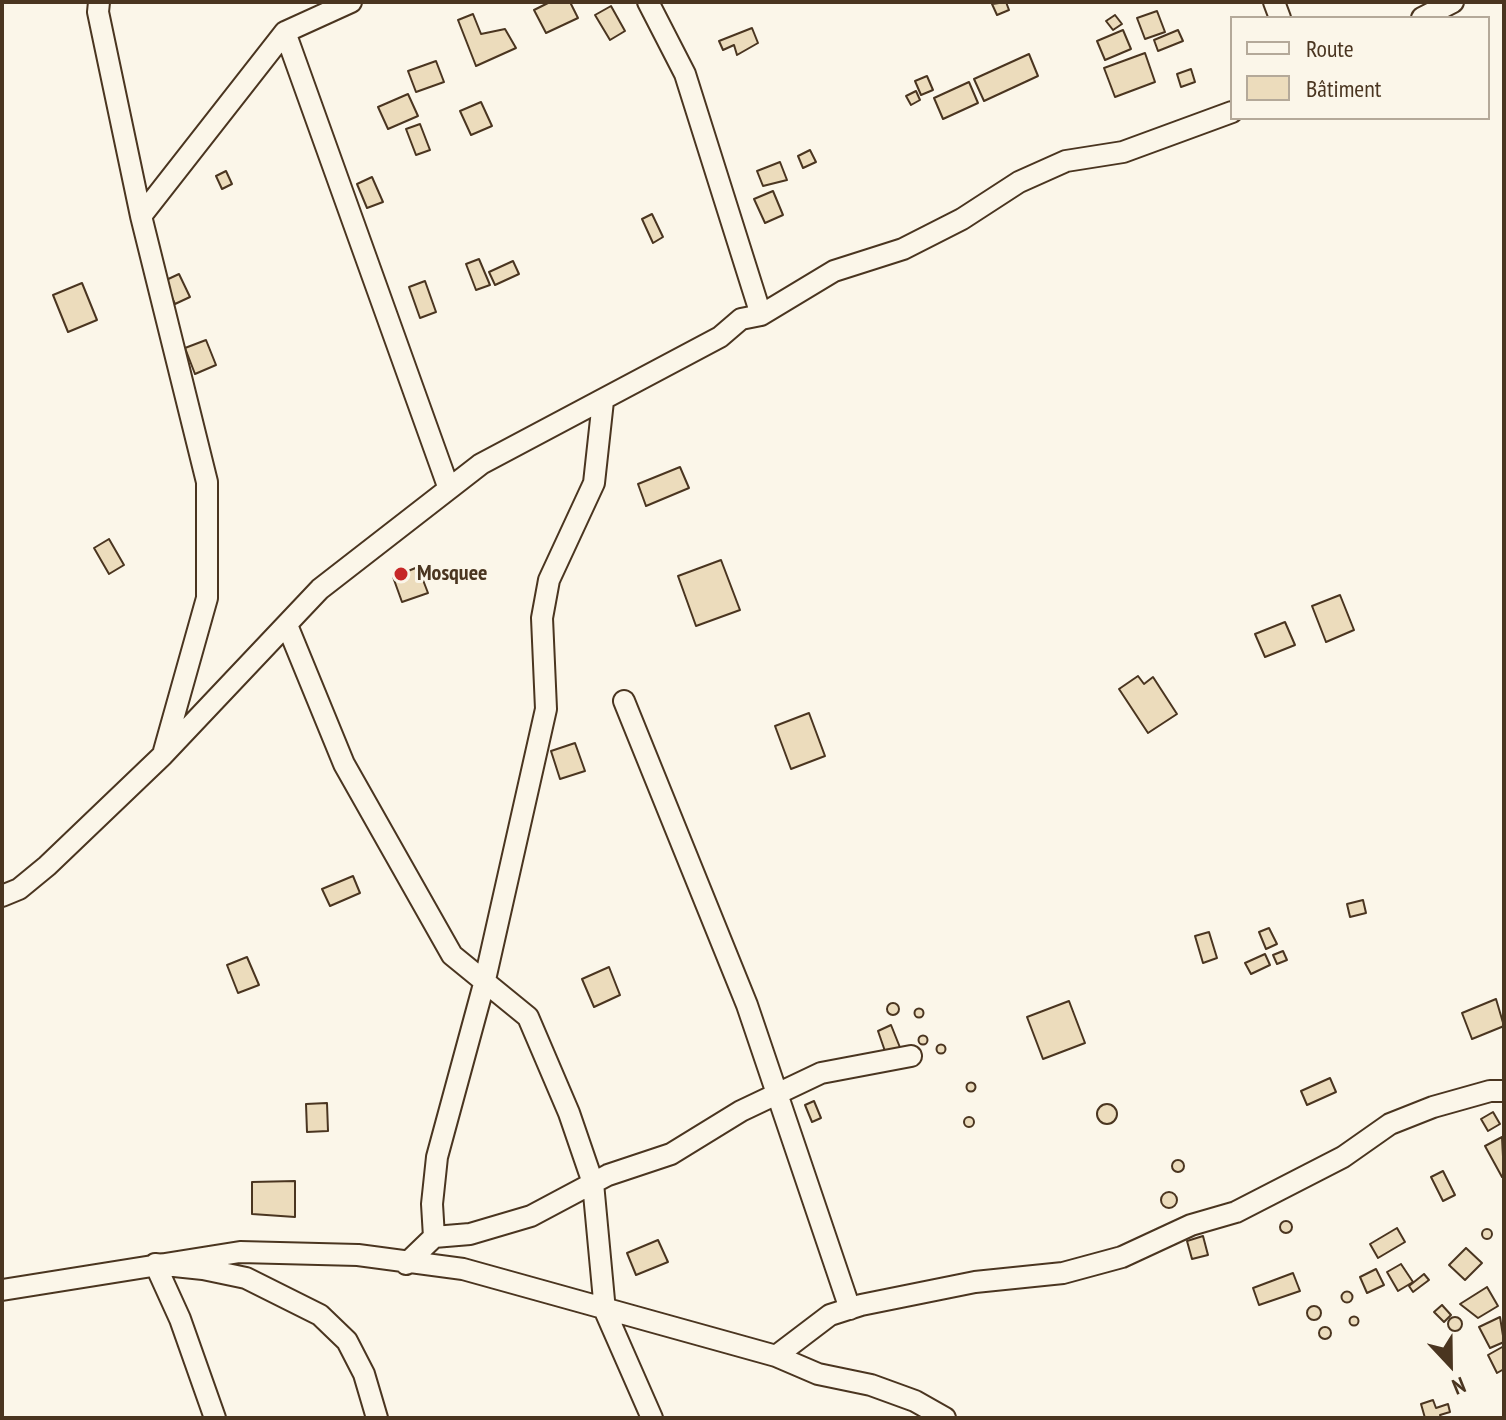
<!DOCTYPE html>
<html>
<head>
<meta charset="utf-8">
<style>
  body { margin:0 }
  #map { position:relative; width:1506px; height:1420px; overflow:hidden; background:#fbf6e9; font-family:"PT Sans Narrow",sans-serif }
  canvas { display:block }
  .frame { position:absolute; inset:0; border:4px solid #4a3520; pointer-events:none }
  .legend { position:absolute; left:1230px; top:16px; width:260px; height:104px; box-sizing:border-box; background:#fbf6e9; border:2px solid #b4a999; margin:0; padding:10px 14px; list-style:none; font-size:24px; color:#4a3520 }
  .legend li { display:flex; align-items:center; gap:16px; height:40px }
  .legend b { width:40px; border:2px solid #b4a999 }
  .north { position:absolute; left:1410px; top:1324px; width:80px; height:80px; -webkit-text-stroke:6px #fbf6e9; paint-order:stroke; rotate:158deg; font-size:22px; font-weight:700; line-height:32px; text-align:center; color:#4a3520 }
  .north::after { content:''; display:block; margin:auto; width:28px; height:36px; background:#4a3520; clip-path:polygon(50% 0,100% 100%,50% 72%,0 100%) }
</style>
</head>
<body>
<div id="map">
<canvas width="1506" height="1420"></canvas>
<div class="frame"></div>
<ul class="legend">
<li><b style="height:10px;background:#fbf6e9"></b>Route</li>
<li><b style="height:22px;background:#ecdcbc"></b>Bâtiment</li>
</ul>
<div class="north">N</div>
</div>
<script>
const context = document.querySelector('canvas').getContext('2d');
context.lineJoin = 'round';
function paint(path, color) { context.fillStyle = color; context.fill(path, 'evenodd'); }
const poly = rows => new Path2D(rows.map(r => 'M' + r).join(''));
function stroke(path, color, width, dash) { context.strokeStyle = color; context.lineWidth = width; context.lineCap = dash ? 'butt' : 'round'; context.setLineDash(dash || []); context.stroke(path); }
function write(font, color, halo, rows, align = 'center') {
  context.font = font + ' "PT Sans Narrow",sans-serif'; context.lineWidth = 6; context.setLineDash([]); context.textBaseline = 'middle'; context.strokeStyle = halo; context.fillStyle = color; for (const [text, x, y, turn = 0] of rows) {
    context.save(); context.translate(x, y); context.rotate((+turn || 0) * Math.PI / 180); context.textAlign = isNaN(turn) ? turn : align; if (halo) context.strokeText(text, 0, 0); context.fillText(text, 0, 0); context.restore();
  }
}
const building = poly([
  [550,2,570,2,578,18,546,33,534,10,550,2],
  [1006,2,1009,10,997,15,992,4,1006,2],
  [611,6,625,31,610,40,595,15,611,6],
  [1157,11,1165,32,1145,39,1137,18,1157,11],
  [473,14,481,34,505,29,516,48,476,66,458,20,473,14],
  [1115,15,1122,24,1113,30,1106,21,1115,15],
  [752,28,758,43,737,55,734,45,723,50,719,41,752,28],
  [1123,30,1131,49,1105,60,1097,41,1123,30],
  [1178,30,1183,41,1158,51,1154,40,1178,30],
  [1145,53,1155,82,1115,97,1104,68,1145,53],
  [1029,54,1038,76,984,101,974,79,1029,54],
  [436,61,444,82,416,92,408,71,436,61],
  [1191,69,1195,82,1181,87,1177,74,1191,69],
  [927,76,933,90,921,95,915,81,927,76],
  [969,82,978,103,943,119,934,98,969,82],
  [916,91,920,100,911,105,906,96,916,91],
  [408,94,418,116,388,129,378,107,408,94],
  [481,102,492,126,471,135,460,111,481,102],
  [420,124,430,150,416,155,406,129,420,124],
  [810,150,816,162,803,168,798,156,810,150],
  [780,162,787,180,763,186,757,171,780,162],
  [226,171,232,184,222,189,216,176,226,171],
  [372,177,383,202,367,208,357,184,372,177],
  [773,191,783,215,765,223,754,199,773,191],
  [652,214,663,237,653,243,642,219,652,214],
  [479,259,490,285,476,290,466,264,479,259],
  [513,261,519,274,495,285,489,272,513,261],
  [179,274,190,297,175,304,164,281,179,274],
  [425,281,436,312,420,318,409,287,425,281],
  [82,283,97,320,68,332,53,295,82,283],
  [206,340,216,365,195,374,185,348,206,340],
  [680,467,689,488,646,506,638,484,680,467],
  [109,539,124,565,109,574,94,548,109,539],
  [721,560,740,610,696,626,678,576,721,560],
  [418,567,428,593,402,602,393,577,418,567],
  [1340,595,1354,630,1326,642,1312,606,1340,595],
  [1285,622,1295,645,1265,657,1255,634,1285,622],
  [1138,676,1144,684,1153,677,1177,714,1148,733,1119,689,1138,676],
  [809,713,825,756,791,769,775,726,809,713],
  [575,743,585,771,560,779,551,751,575,743],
  [353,876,360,893,330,906,322,889,353,876],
  [1363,900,1366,913,1350,917,1347,904,1363,900],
  [1269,928,1277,944,1266,949,1259,932,1269,928],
  [1209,932,1217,958,1203,963,1195,936,1209,932],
  [1283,951,1287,960,1277,964,1273,955,1283,951],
  [1265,954,1270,965,1251,974,1245,963,1265,954],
  [247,957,259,985,238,993,227,965,247,957],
  [609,967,620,995,594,1007,582,979,609,967],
  [1496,999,1504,1026,1472,1039,1462,1013,1496,999],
  [1069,1001,1085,1043,1043,1059,1027,1017,1069,1001],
  '887 1009a6 6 0 1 1 12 0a6 6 0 1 1-12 0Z',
  '914.5 1013a4.5 4.5 0 1 1 9 0a4.5 4.5 0 1 1-9 0Z',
  [891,1025,901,1050,887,1057,878,1031,891,1025],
  '918.5 1040a4.5 4.5 0 1 1 9 0a4.5 4.5 0 1 1-9 0Z',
  '936.5 1049a4.5 4.5 0 1 1 9 0a4.5 4.5 0 1 1-9 0Z',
  [1330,1078,1336,1092,1307,1105,1301,1091,1330,1078],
  '966.5 1087a4.5 4.5 0 1 1 9 0a4.5 4.5 0 1 1-9 0Z',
  [814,1101,821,1118,812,1122,805,1105,814,1101],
  [327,1103,328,1131,307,1132,306,1104,327,1103],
  '1097 1114a10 10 0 1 1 20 0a10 10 0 1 1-20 0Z',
  [1493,1112,1500,1124,1488,1131,1481,1119,1493,1112],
  '964 1122a5 5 0 1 1 10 0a5 5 0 1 1-10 0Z',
  [1502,1137,1504,1176,1502,1177,1485,1146,1502,1137],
  '1172 1166a6 6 0 1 1 12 0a6 6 0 1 1-12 0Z',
  [1443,1171,1455,1195,1443,1201,1431,1177,1443,1171],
  [295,1181,295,1217,252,1214,252,1182,295,1181],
  '1161 1200a8 8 0 1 1 16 0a8 8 0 1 1-16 0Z',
  '1280 1227a6 6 0 1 1 12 0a6 6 0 1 1-12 0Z',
  [1397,1228,1405,1242,1378,1258,1370,1244,1397,1228],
  '1482 1234a5 5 0 1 1 10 0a5 5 0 1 1-10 0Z',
  [1203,1236,1208,1255,1192,1259,1187,1241,1203,1236],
  [658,1240,668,1262,636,1275,627,1253,658,1240],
  [1466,1248,1482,1263,1465,1280,1449,1265,1466,1248],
  [1401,1264,1413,1282,1398,1291,1387,1272,1401,1264],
  [1376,1269,1384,1285,1367,1293,1360,1277,1376,1269],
  [1293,1273,1300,1291,1259,1305,1253,1288,1293,1273],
  [1424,1274,1429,1280,1413,1292,1409,1286,1424,1274],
  [1487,1287,1498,1306,1478,1318,1460,1304,1487,1287],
  '1341.5 1297a5.5 5.5 0 1 1 11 0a5.5 5.5 0 1 1-11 0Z',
  [1442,1305,1451,1315,1444,1322,1434,1312,1442,1305],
  '1307 1313a7 7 0 1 1 14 0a7 7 0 1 1-14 0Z',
  '1349.5 1321a4.5 4.5 0 1 1 9 0a4.5 4.5 0 1 1-9 0Z',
  [1500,1317,1504,1342,1490,1348,1479,1327,1500,1317],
  '1448 1324a7 7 0 1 1 14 0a7 7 0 1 1-14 0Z',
  '1319 1333a6 6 0 1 1 12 0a6 6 0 1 1-12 0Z',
  [1504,1346,1504,1369,1497,1373,1488,1355,1504,1346],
  [1433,1400,1436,1408,1448,1404,1450,1412,1440,1415,1441,1418,1425,1418,1421,1404,1433,1400]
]);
paint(building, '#ecdcbc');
stroke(building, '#4a3520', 2);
const minor = poly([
  [99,2,98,12,141,216,207,482,207,598,164,751],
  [648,2,685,74,761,315],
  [1274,2,1280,18],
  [1422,18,1453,2],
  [285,32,449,489],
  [141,216,285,32,351,2],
  [287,625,344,764,452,955,528,1017,569,1113,593,1183,605,1311,652,1418],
  [624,701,747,1005,850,1309],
  [2,896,19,889,47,866,163,755,320,589,481,464,720,337,741,319,761,315,834,271,903,249,962,219,1019,182,1066,161,1123,152,1232,112],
  [434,1237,432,1204,437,1157,484,984,546,709,542,618,549,580,594,483,603,401],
  [406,1264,434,1237,470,1234,531,1216,608,1175,671,1154,741,1111,821,1073,911,1056],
  [2,1290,240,1252,358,1255,463,1269,776,1356,818,1374,871,1385,915,1401,945,1418],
  [776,1356,830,1315,861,1305,975,1282,1063,1273,1122,1257,1191,1225,1236,1212,1343,1157,1390,1124,1433,1107,1490,1091,1504,1091],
  [215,1418,180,1319,155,1264,203,1269,246,1278,320,1315,347,1341,364,1374,377,1418]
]);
stroke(minor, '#4a3520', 24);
stroke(minor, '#fbf6e9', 20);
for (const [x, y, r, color] of [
  [401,574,8,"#c62828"]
]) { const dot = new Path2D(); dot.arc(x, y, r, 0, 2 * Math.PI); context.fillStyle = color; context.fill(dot); stroke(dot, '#fbf6e9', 3); }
write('bold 22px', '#4a3520', '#fbf6e9', [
  ["Mosquee",417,574]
], 'left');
</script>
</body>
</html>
